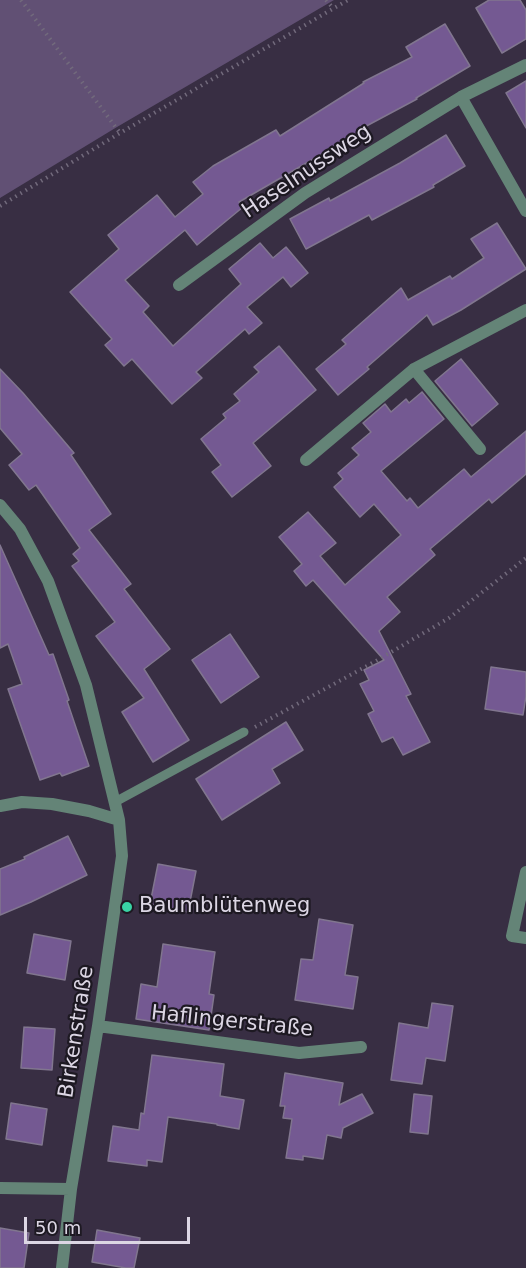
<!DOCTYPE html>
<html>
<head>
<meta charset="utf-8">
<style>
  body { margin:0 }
  #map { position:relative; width:526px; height:1268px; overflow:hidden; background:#382e43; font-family:"DejaVu Sans",sans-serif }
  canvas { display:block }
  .scale { position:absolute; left:24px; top:1217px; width:166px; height:27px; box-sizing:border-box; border:3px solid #dcd6e4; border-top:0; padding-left:8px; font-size:18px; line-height:21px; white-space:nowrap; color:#dcd6e4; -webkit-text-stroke:4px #1d1922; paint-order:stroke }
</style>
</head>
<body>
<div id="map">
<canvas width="526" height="1268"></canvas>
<div class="scale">50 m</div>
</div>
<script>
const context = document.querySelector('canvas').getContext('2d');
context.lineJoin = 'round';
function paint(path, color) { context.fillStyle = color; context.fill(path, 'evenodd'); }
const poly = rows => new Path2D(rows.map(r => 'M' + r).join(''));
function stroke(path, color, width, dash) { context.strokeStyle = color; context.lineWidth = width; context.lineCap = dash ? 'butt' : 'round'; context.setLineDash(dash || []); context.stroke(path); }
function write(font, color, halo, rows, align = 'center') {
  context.font = font + ' "DejaVu Sans",sans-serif'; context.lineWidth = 4.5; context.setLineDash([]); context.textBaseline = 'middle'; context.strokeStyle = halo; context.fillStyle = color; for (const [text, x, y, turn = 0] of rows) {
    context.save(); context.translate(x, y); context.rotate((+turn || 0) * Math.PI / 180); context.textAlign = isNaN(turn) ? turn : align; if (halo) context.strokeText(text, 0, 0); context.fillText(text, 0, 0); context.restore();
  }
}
paint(poly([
  [0,0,334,0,117,127,0,198]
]), '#615074');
const building = poly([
  [489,0,520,0,526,10,526,39,502,53,476,8,489,0],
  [445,24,470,66,416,98,417,99,357,131,359,134,324,156,322,154,239,202,243,207,197,245,185,230,125,280,149,306,143,312,173,346,241,284,229,269,260,243,273,258,286,247,308,273,291,287,283,277,247,307,262,323,249,334,245,329,196,372,202,378,172,404,132,359,124,366,105,345,112,339,70,292,119,249,108,235,157,195,175,217,203,194,193,182,213,166,276,130,280,136,364,83,363,82,412,57,406,47,445,24],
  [526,81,526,128,506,93,526,81],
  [446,135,465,166,433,185,434,187,372,220,369,215,306,249,290,219,329,198,330,201,400,163,446,135],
  [497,223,526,269,461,310,433,325,427,315,367,367,369,369,338,395,316,369,346,344,342,340,401,288,408,300,450,276,452,279,484,258,471,239,497,223],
  [279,346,316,390,253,443,271,466,232,497,212,472,221,465,201,439,226,418,223,414,240,401,234,394,259,372,254,367,279,346],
  [461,359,498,404,472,426,435,381,461,359],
  [0,369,23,393,74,453,71,455,111,514,89,530,131,584,124,589,170,649,144,669,189,740,153,762,122,712,144,698,96,636,115,622,72,566,79,561,73,554,80,548,36,485,29,490,9,465,22,454,0,428,0,369],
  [422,392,444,419,381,471,407,501,410,498,418,508,464,469,471,477,526,431,526,474,492,503,489,499,430,549,435,555,387,597,400,612,379,631,411,694,406,696,430,742,403,755,393,737,382,742,368,714,374,711,360,684,369,680,364,670,384,660,313,580,306,586,294,571,302,564,279,537,308,512,336,543,320,556,345,585,401,535,374,504,360,517,334,487,343,479,338,473,359,455,352,448,371,432,363,423,385,404,391,412,406,399,409,403,422,392],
  [0,545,49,655,53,654,69,700,67,701,89,766,62,776,60,773,40,780,8,689,22,684,8,644,0,648,0,545],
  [230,634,259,677,221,703,192,660,230,634],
  [491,667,526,672,526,696,523,715,485,709,491,667],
  [286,722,303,750,272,769,280,783,222,820,196,779,286,722],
  [68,836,87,875,31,902,0,915,0,869,25,859,24,857,68,836],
  [158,864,196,871,188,912,150,904,158,864],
  [319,919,353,925,345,975,358,977,353,1009,295,1000,301,959,313,960,319,919],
  [34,934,71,941,65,980,27,973,34,934],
  [163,944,215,952,209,994,214,995,209,1030,136,1019,141,984,157,987,163,944],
  [432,1003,453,1006,445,1061,426,1058,422,1084,391,1080,399,1023,428,1028,432,1003],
  [24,1027,55,1029,52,1070,21,1068,24,1027],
  [152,1055,224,1064,220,1096,244,1100,239,1129,217,1125,217,1124,168,1117,162,1162,147,1160,147,1166,108,1161,113,1126,139,1130,141,1113,144,1114,152,1055],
  [285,1073,343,1083,339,1105,362,1094,373,1113,343,1128,341,1138,327,1135,323,1159,303,1156,303,1160,286,1158,292,1119,283,1118,285,1106,280,1106,285,1073],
  [414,1094,432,1096,428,1134,410,1132,414,1094],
  [11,1103,47,1109,42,1145,6,1139,11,1103],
  [0,1228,29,1233,24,1268,0,1268,0,1228],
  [97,1230,140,1238,134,1268,126,1268,92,1262,97,1230]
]);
paint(building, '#745992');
stroke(building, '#81768f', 1.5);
stroke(poly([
  [21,0,120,133],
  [326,0,333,8],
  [0,206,120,133,348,0],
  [255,727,376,661,449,618,526,558]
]), '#726a7c', 4, [1.5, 4.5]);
stroke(poly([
  [115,802,244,732]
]), '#648477', 9);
stroke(poly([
  [461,97,526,211],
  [179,285,305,193,461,97,526,65],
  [414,369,480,449],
  [306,460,414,369,526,310],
  [0,505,20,529,48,581,86,685,119,820,122,856,98,1026,71,1189,62,1268],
  [0,806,22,802,52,804,89,811,119,820],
  [526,872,512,936,526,938],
  [98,1026,299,1053,361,1047],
  [0,1188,71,1189]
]), '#648477', 12);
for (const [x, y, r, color] of [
  [127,907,6,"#39d4a5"]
]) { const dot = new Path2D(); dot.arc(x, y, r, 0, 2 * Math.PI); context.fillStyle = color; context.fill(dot); stroke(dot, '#1d1922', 2); }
write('21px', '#dcd6e4', '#1d1922', [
  ["Haselnussweg",307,172,-34],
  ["Haflingerstraße",232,1022,6],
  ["Birkenstraße",77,1032,-81]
]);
write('21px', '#dcd6e4', '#1d1922', [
  ["Baumblütenweg",139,907]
], 'left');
</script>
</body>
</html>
